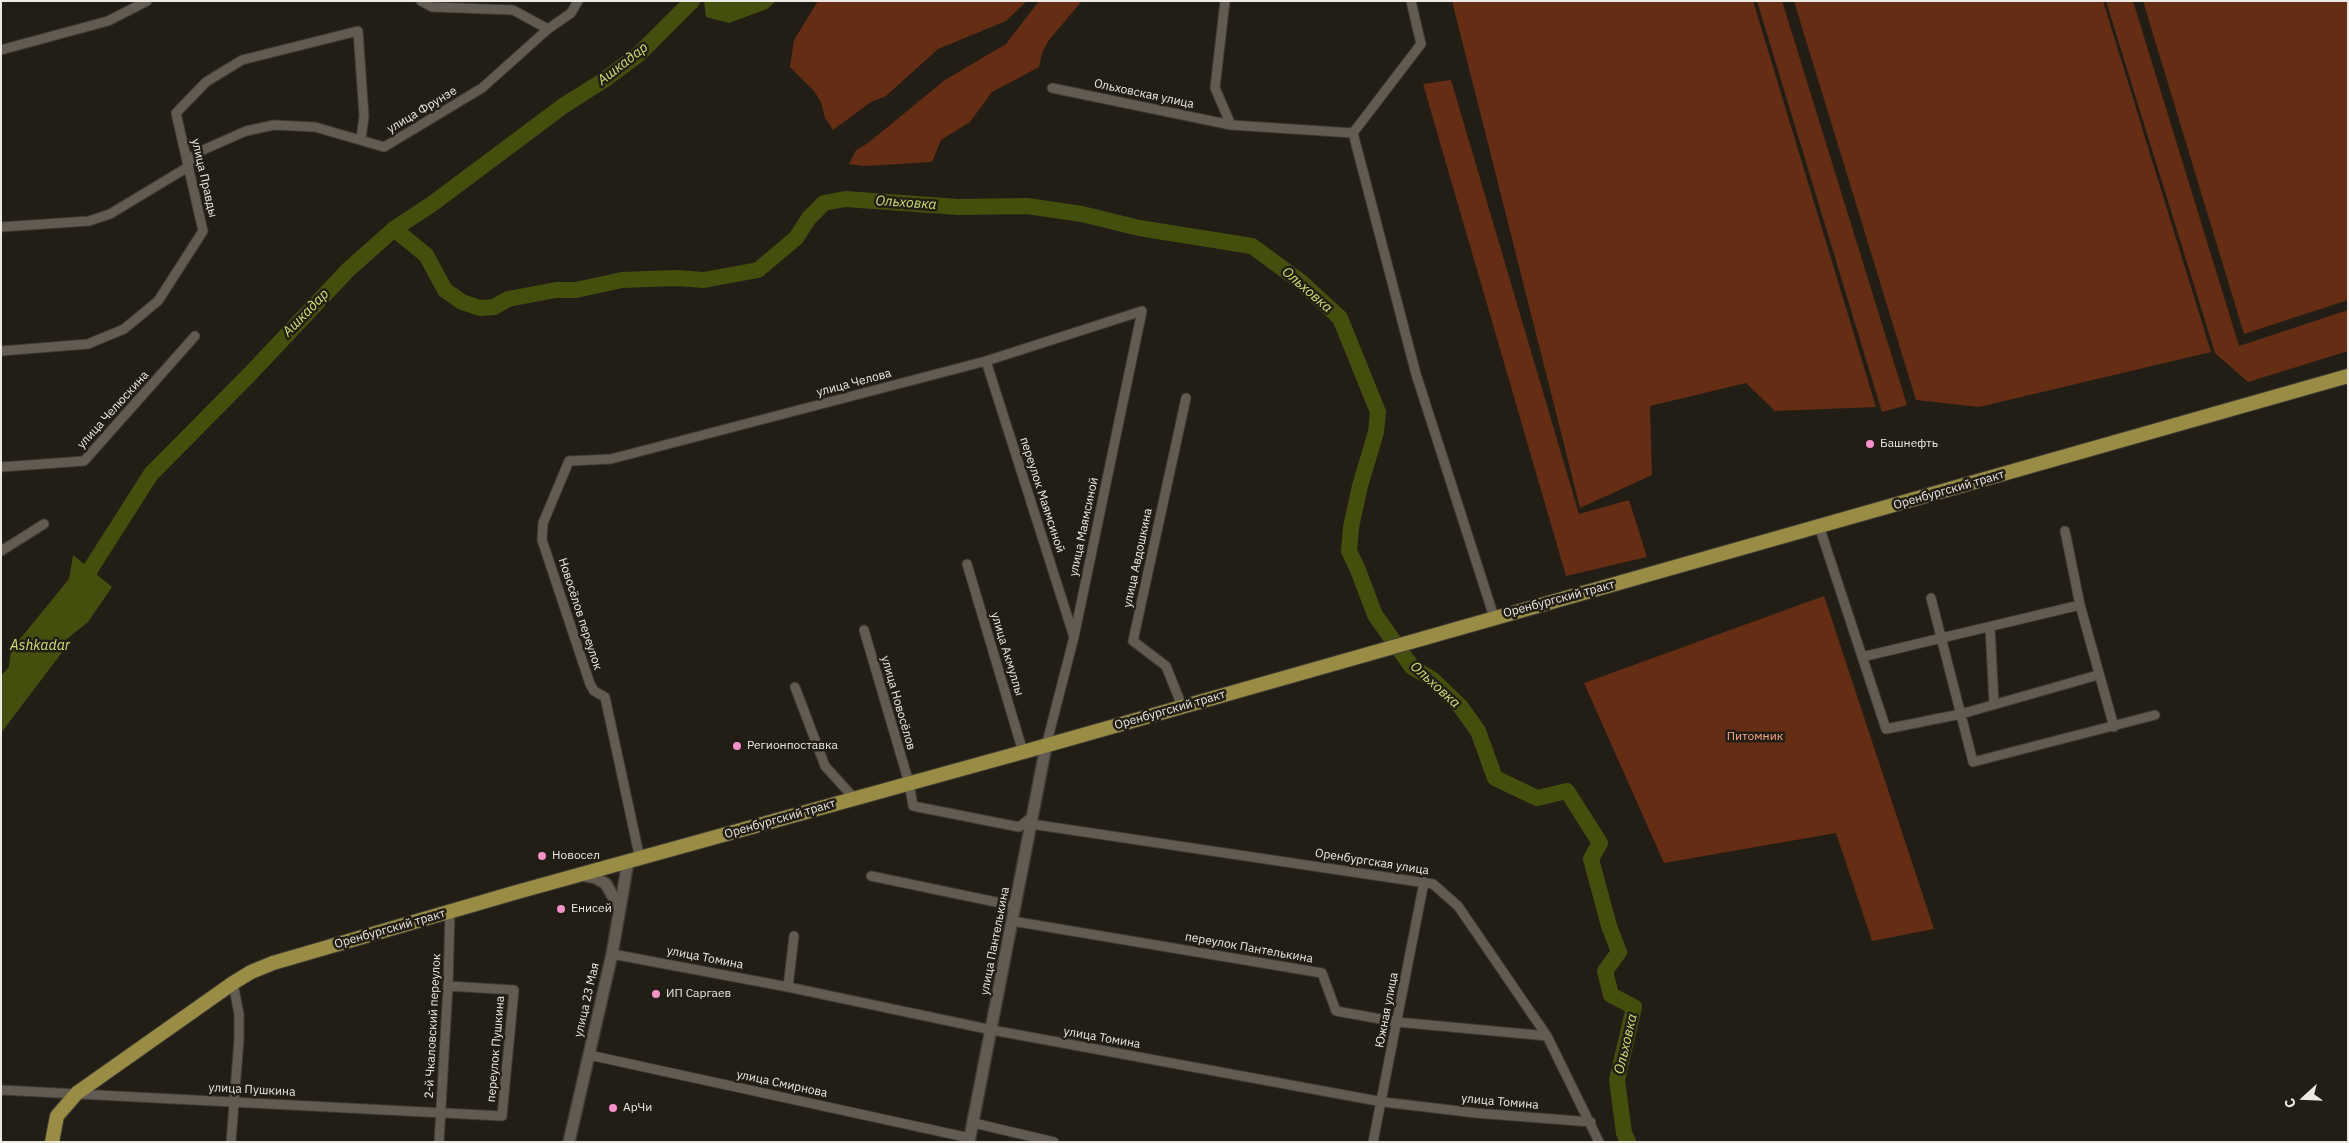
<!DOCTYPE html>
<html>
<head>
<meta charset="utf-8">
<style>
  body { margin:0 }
  #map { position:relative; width:2349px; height:1143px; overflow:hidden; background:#231e15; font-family:"IBM Plex Sans",sans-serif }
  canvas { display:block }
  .frame { position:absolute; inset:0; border:2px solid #ede9e3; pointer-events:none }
  .north { position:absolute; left:2279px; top:1073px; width:50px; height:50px; -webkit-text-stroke:4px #231e15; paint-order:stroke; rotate:250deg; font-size:14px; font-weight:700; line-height:20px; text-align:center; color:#ede9e3 }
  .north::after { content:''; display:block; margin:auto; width:18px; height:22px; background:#ede9e3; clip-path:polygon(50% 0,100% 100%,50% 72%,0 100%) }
</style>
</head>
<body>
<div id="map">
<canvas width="2349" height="1143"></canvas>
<div class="frame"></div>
<div class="north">С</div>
</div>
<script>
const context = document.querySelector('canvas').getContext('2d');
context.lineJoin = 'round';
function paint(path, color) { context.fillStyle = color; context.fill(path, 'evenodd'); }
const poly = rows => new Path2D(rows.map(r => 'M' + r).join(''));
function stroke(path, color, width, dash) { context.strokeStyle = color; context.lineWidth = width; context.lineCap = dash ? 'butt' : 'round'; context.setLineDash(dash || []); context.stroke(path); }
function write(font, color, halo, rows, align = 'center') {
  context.font = font + ' "IBM Plex Sans",sans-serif'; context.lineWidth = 5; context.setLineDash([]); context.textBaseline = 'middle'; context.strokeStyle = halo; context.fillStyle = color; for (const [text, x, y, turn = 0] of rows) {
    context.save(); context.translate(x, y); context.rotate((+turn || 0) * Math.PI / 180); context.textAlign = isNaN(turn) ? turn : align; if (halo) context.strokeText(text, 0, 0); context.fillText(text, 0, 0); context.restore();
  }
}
paint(poly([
  [818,1,1027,1,1006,21,938,49,886,96,871,102,833,130,825,118,821,102,814,91,790,67,794,40],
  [1039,1,1082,1,1049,40,1042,53,1039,67,992,92,970,122,941,140,932,162,864,166,849,164,856,150,868,143,945,80,1006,44],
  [1452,1,1753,1,1876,407,1775,411,1746,383,1650,406,1652,475,1580,508],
  [1757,1,1782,1,1907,405,1882,412],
  [1794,1,2103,1,2211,352,1979,407,1916,400],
  [2106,1,2133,1,2239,346,2348,310,2348,351,2248,382,2215,353],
  [2143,1,2348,1,2348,300,2244,334],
  [1451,80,1579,514,1629,500,1647,557,1566,576,1423,84],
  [1824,596,1934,929,1872,941,1836,833,1664,863,1584,683]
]), '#642d14');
paint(poly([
  [704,1,776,1,767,9,729,23,706,17],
  [73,555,112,587,88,622,63,642,66,647,1,733,1,676,9,667,11,650,69,579]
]), '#444f0e');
stroke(poly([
  [394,229,426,255,445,290,462,302,480,308,494,307,508,299,556,290,576,290,622,280,675,278,704,280,758,270,796,238,809,218,824,203,845,199,959,207,1027,206,1082,214,1139,228,1252,246,1301,282,1340,318,1378,412,1376,432,1360,486,1351,527,1349,551,1358,570,1375,615,1412,667,1432,679,1460,706,1478,731,1495,778,1537,798,1567,791,1600,843,1591,859,1609,926,1619,952,1605,971,1611,995,1634,1007,1617,1080,1624,1133,1628,1142],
  [79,587,151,474,249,375,348,270,394,229,432,204,563,106,604,80,639,54,692,1]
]), '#444f0e', 16);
const street = poly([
  [421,1,432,7,513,10,548,29],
  [1225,1,1215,88,1231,125],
  [1,50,108,21,147,1],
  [1052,88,1231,125,1353,133],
  [1353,133,1416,374,1494,617],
  [1353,133,1421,44,1411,1],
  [1,227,89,221,110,214,188,167,192,157,203,150,246,131,274,125,315,127,384,147,482,88,548,29,571,13,578,1],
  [1,351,88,344,124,329,158,301,203,231,176,113,206,82,242,60,358,31,364,116,361,139],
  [986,361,1074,637],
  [1,467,84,461,195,336],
  [1819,526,1886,729,1961,714,2098,675],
  [2065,531,2080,605,2114,727],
  [1,551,44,524],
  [967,564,1023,752],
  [1931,598,1973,762,2155,715],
  [1990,627,1994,704],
  [864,630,909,783,913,806,1019,827,1033,816],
  [1862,657,2080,605],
  [795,687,825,766,854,798],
  [1182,706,1166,666,1133,641,1186,398],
  [1031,824,1433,884,1458,906,1547,1036,1599,1142],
  [640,859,605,697,594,691,590,684,542,540,543,523,569,461,611,459,986,361,1142,311,1074,637,1046,746],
  [871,876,1015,906],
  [1012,921,1322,973,1336,1011,1397,1022,1547,1036],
  [612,954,788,987,992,1030,1383,1102,1476,1113,1591,1122],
  [788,987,794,936],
  [589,1055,970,1138],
  [1,1090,502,1116,514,990,448,986],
  [974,1123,1054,1142],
  [231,1142,239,1039,239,1014,233,983],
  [439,1142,448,986,450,911],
  [1373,1142,1424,882]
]);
const secondary = poly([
  [582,875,596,878,606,884,620,909],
  [569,1142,612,954,628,862],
  [969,1142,1046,746]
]);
const primary = poly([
  [52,1142,57,1116,77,1093,233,983,251,972,273,963,517,892,1023,752,2348,376]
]);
stroke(street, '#3e3a34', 11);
stroke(secondary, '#3e3a34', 14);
stroke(primary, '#3e3a34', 16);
stroke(street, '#615b51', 9);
stroke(secondary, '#615b51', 11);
stroke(primary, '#998c44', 14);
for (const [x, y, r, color] of [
  [1870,444,5,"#f890cb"],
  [737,746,5,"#f890cb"],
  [542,856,5,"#f890cb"],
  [561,909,5,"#f890cb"],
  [656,994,5,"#f890cb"],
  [613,1108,5,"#f890cb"]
]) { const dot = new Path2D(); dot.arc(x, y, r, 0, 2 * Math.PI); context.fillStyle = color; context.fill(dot); stroke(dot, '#231e15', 2); }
write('12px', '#ede9e3', '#231e15', [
  ["Ольховская улица",1144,94,12],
  ["улица Фрунзе",422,110,-31],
  ["улица Правды",204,178,77],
  ["улица Челова",854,383,-15],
  ["улица Челюскина",113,410,-48],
  ["Оренбургский тракт",1949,490,-16],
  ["переулок Маямсиной",1042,495,72],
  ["улица Маямсиной",1084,527,-78],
  ["улица Авдошкина",1138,558,-78],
  ["Оренбургский тракт",1559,599,-15],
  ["Новосёлов переулок",580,614,72],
  ["улица Акмуллы",1007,654,73],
  ["улица Новосёлов",898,703,74],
  ["Оренбургский тракт",1170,710,-16],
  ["Оренбургский тракт",780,819,-16],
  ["Оренбургская улица",1372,862,9],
  ["Оренбургский тракт",390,929,-16],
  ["улица Пантелькина",995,941,-79],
  ["переулок Пантелькина",1249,948,10],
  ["улица Томина",705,958,11],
  ["улица 23 Мая",587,1000,-77],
  ["Южная улица",1387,1010,-79],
  ["2-й Чкаловский переулок",433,1026,-87],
  ["улица Томина",1102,1038,10],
  ["переулок Пушкина",496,1049,-85],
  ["улица Смирнова",782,1084,12],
  ["улица Пушкина",252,1090,3],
  ["улица Томина",1500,1102,5]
]);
write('12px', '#ede9e3', '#231e15', [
  ["Башнефть",1880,444],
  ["Регионпоставка",747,746],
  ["Новосел",552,856],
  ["Енисей",571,909],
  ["ИП Саргаев",666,994],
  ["АрЧи",623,1108]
], 'left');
write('12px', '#fca886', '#231e15', [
  ["Питомник",1755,737]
]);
write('italic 14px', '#cae073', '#231e15', [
  ["Ашкадар",623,64,-38],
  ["Ольховка",906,203,4],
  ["Ольховка",1307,290,41],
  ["Ашкадар",306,313,-46],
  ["Ashkadar",40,646],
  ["Ольховка",1435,685,42],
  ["Ольховка",1626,1044,-77]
]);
</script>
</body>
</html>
